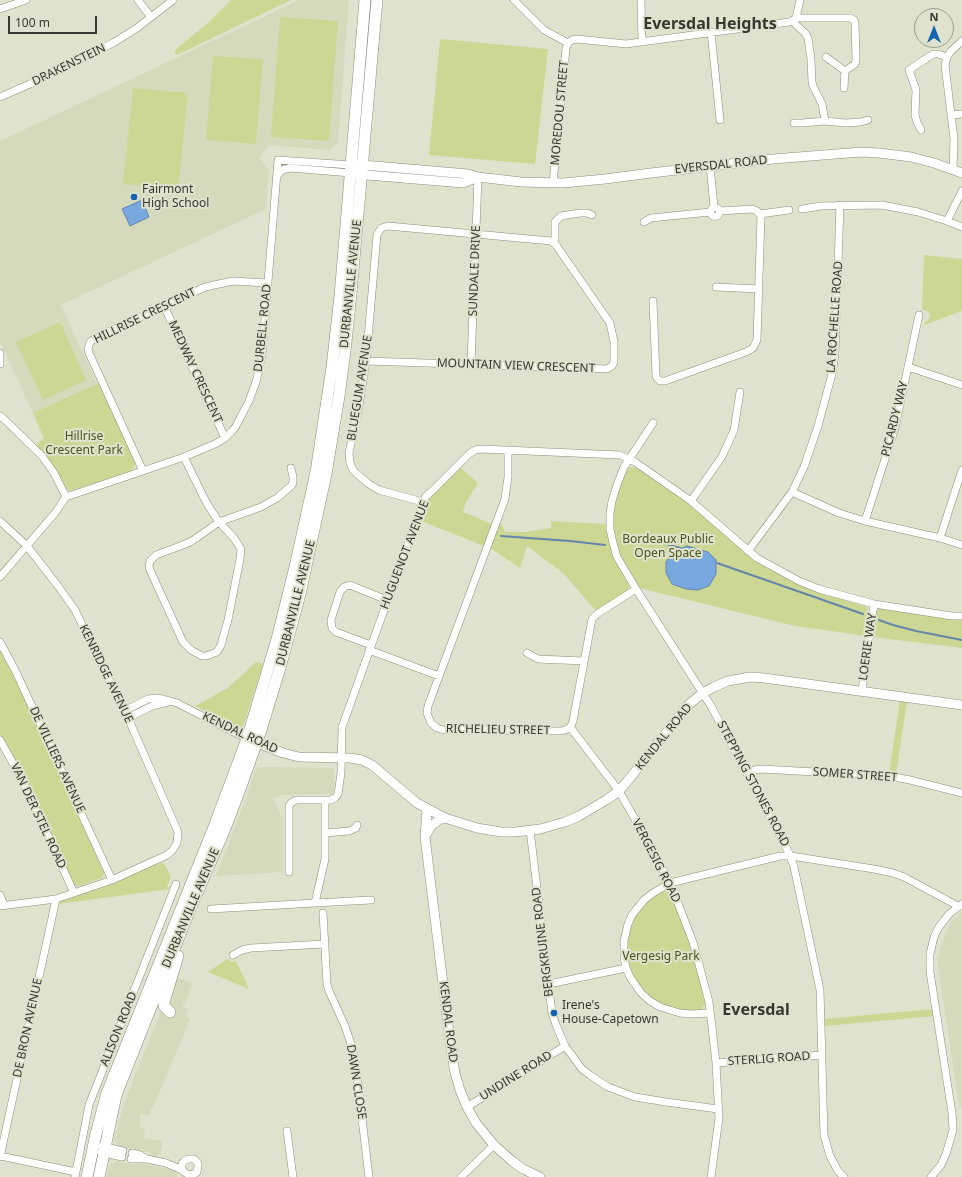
<!DOCTYPE html>
<html>
<head>
<meta charset="utf-8">
<style>
  body { margin:0 }
  #map { position:relative; width:962px; height:1177px; overflow:hidden; background:#dfe3cd; font-family:"Noto Sans",sans-serif }
  canvas { display:block }
  .north { position:absolute; left:914px; top:8px; width:40px; height:40px; box-sizing:border-box; background:#dfe3cd; border:1px solid #9b9f8e; border-radius:50%; rotate:0deg; font-size:11px; font-weight:700; line-height:16px; text-align:center; color:#36382f }
  .north::after { content:''; display:block; margin:auto; width:14px; height:18px; background:#1363b2; clip-path:polygon(50% 0,100% 100%,50% 72%,0 100%) }
  .scale { position:absolute; left:8px; top:16px; width:89px; height:18px; box-sizing:border-box; border:2px solid #36382f; border-top:0; padding-left:5px; font-size:12px; line-height:14px; white-space:nowrap; color:#36382f; -webkit-text-stroke:3px #dfe3cd; paint-order:stroke }
</style>
</head>
<body>
<div id="map">
<canvas width="962" height="1177"></canvas>
<div class="north">N</div>
<div class="scale">100 m</div>
</div>
<script>
const context = document.querySelector('canvas').getContext('2d');
context.lineJoin = 'round';
function paint(path, color) { context.fillStyle = color; context.fill(path, 'evenodd'); }
const poly = rows => new Path2D(rows.map(r => 'M' + r).join(''));
function stroke(path, color, width, dash) { context.strokeStyle = color; context.lineWidth = width; context.lineCap = dash ? 'butt' : 'round'; context.setLineDash(dash || []); context.stroke(path); }
function write(font, color, halo, rows, align = 'center') {
  context.font = font + ' "Noto Sans",sans-serif'; context.lineWidth = 4; context.setLineDash([]); context.textBaseline = 'middle'; context.strokeStyle = halo; context.fillStyle = color; for (const [text, x, y, turn = 0] of rows) {
    context.save(); context.translate(x, y); context.rotate((+turn || 0) * Math.PI / 180); context.textAlign = isNaN(turn) ? turn : align; if (halo) context.strokeText(text, 0, 0); context.fillText(text, 0, 0); context.restore();
  }
}
paint(poly([
  [299,0,349,0,338,142,330,150,269,145,259,158,269,171,266,209,61,305,97,384,33,413,0,341,0,141],
  [256,767,334,768,334,789,332,794,280,795,279,798,273,798,283,820,283,872,216,876,247,796],
  [962,912,962,1108,959,1105,937,958,950,922],
  [175,976,192,984,185,1004,183,1004,182,1006,188,1009,185,1016,190,1019,153,1108,151,1108,149,1115,141,1114,139,1123,141,1124,140,1128,145,1129,144,1138,163,1141,160,1154,158,1154,157,1158,150,1157,151,1153,145,1151,143,1152,134,1150,134,1149,132,1150,120,1147,118,1145,118,1143,116,1143,116,1141,114,1140,124,1103],
  [115,1161,133,1164,140,1163,174,1170,176,1171,175,1174,177,1174,177,1177,107,1177,109,1166,111,1167,111,1163,114,1163]
]), '#d5dabd');
paint(poly([
  [231,0,291,0,177,55,174,51,210,21],
  [280,17,338,21,329,141,271,137],
  [440,39,548,49,535,164,429,155],
  [213,56,263,59,256,144,206,140],
  [133,88,188,93,178,190,123,184],
  [924,255,962,259,962,311,922,326,928,320,930,316,929,312,922,309],
  [60,322,86,380,43,400,16,342],
  [99,383,135,462,135,466,131,471,70,491,66,489,50,465,36,445,44,438,33,413],
  [460,467,478,483,466,502,463,512,492,524,484,546,419,520,428,501,432,496],
  [630,467,637,468,692,506,744,552,755,560,817,591,867,607,869,612,866,636,795,626,639,588,620,555,613,527,613,511,616,497,626,471],
  [551,521,606,524,608,537,613,555,628,584,629,588,627,591,596,611,563,573,527,546,520,568,490,548,499,524,502,525,505,532,525,532,551,528],
  [881,609,962,619,962,648,873,637,876,613,877,610],
  [0,650,11,669,26,700,100,864,104,873,102,878,79,886,73,885,28,786,13,756,0,735],
  [256,662,263,664,243,727,241,728,237,728,195,706,228,688],
  [900,700,907,701,896,774,889,773],
  [159,863,163,863,165,865,171,877,167,887,170,889,58,904,59,901,62,900,98,889],
  [663,891,667,891,671,894,692,947,705,1003,702,1009,699,1011,689,1011,667,1007,654,1000,644,991,635,980,630,967,627,953,627,941,633,920,645,904,653,896],
  [227,959,232,962,236,961,249,989,208,972],
  [932,1009,934,1016,825,1026,825,1019]
]), '#ccd794');
const water = poly([
  [142,200,149,217,130,226,122,209,142,200],
  [687,546,708,552,716,560,716,574,709,586,698,590,686,589,672,584,666,573,666,562,671,555,677,550,687,546]
]);
paint(water, '#79a8e0');
stroke(water, '#6586ab', 1);
stroke(poly([
  [501,536,570,541,605,545],
  [624,544,644,539,652,540,680,548],
  [717,563,863,614],
  [879,620,893,625,916,631,962,640]
]), '#6586ab', 2);
const minor = poly([
  [138,0,151,17],
  [514,0,544,30,568,43],
  [641,0,642,41],
  [0,9,26,0],
  [796,18,850,18,854,20,855,23,856,60,855,64,845,71,826,57],
  [796,18,800,0],
  [792,21,805,33,808,38,811,59,812,82,813,86,822,104,825,121],
  [711,32,720,120],
  [568,43,572,40,577,39,626,44,789,22,792,21,796,18],
  [844,88,845,71],
  [0,97,30,84,113,43,137,28,173,0],
  [951,115,962,114],
  [794,123,802,123,825,121,846,123,861,122,868,120],
  [921,130,917,122,915,115,916,90,909,70,933,54,938,54,947,57],
  [710,166,714,207],
  [953,170,954,139,945,65,947,57,951,51,962,41],
  [277,176,282,170,290,168,351,173],
  [553,183,566,49,568,43],
  '710.5 212a4.5 4.5 0 1 1 9 0a4.5 4.5 0 1 1-9 0Z',
  [802,209,821,206,882,205,918,212,947,221,962,227],
  [760,214,789,210],
  [947,221,962,191],
  [644,222,651,218,710,212],
  [553,242,555,239,555,222,561,216,580,213,587,213,592,215],
  [716,287,759,289],
  [653,301,656,375,657,378,660,381,665,381,746,352,753,348,757,340,761,216,757,211,752,209,720,211],
  [164,306,225,438],
  [0,353,0,364],
  [366,361,607,369,612,366,614,362,614,342,610,323,556,245,551,241,388,226,381,228,377,235,366,361,359,406,349,453,350,463,353,470,357,474,369,484,379,490,423,502],
  [471,364,478,177],
  [908,367,962,385],
  [0,416,6,421,42,456,54,473,66,497],
  [653,423,624,467,617,485,612,501,610,513,610,529,613,543,617,557,636,589,711,706,789,853,794,867,820,990,824,1135,830,1156,838,1171,844,1177],
  [508,450,508,477,505,499,428,706,427,713,431,723,437,728,444,730,561,731,568,729,571,726,573,721,592,619,597,614,636,589],
  [184,457,203,496,209,507,219,522,234,538,241,549,240,559,228,620,221,645,217,652,206,656,202,656,191,650,183,642,150,570,149,567,150,561,156,555,183,545,192,541,219,522,261,507,277,498,291,486,293,483,293,477,291,468],
  [143,471,89,353,88,349,90,342,97,337,205,287,233,281,268,283],
  [792,492,839,513,865,521,940,538,962,545],
  [66,497,184,457,217,443,225,438,233,430,236,426,249,401,256,382,262,355,278,160,351,165],
  [691,501,721,458,726,448,734,430,740,392],
  [0,521,27,546,58,586,75,610,128,718,178,832,177,843,172,851,167,855,112,880,56,899,0,906],
  [865,521,895,428,919,315],
  [940,538,962,470],
  [748,551,792,492,804,467,818,426,832,374,835,354,840,205],
  [0,577,55,513,66,497],
  [0,642,16,672,112,880],
  [371,645,336,632,332,628,331,620,340,592,344,587,350,585,387,600],
  [369,650,439,676],
  [527,653,538,659,584,661],
  [862,691,874,604],
  [124,711,148,699,156,698,163,699,177,703,247,739],
  [128,718,152,706,168,702],
  [570,727,619,791,659,862,670,883,693,942,709,1002,712,1027,716,1063,719,1118,711,1177],
  [0,740,24,783,74,893],
  [747,774,754,770,761,769,889,776,910,780,962,793],
  [325,800,325,859,315,903,371,900],
  [530,830,552,1013,556,1025,565,1046,582,1069,590,1075,608,1087,635,1097,666,1102,718,1109],
  [325,833,349,831,356,828,357,825],
  [289,872,289,806,291,803,296,800,331,800,335,798,338,794,341,773,342,727,423,502,426,496,432,491,469,454,475,450,481,449,620,455,635,462,691,501,757,558,799,581,819,589,874,604,952,616,962,616],
  [0,895,4,905],
  [211,909,315,903],
  [323,913,327,984,329,991,345,1026,352,1047,355,1060,369,1177],
  [233,955,242,950,251,948,325,944],
  [549,984,626,968],
  [710,1013,691,1014,680,1013,660,1007,650,1001,641,993,630,977,626,968,624,957,624,941,628,924,632,915,644,900,653,893,670,883,772,858,781,856,791,856,874,869,893,873,904,877,958,906],
  [716,1063,822,1055],
  [467,1107,565,1046],
  [287,1131,293,1177],
  [102,1146,123,1151],
  [101,1152,122,1157],
  [132,1153,140,1155,146,1159],
  [0,1156,76,1172],
  [0,1157,56,899],
  [131,1159,147,1159,166,1163,182,1170,184,1172,189,1175,194,1174,197,1172,198,1166,198,1163,194,1159,188,1159,184,1161,182,1164,182,1170],
  [75,1177,89,1105,176,884],
  [461,1177,494,1145],
  [931,1177,941,1165,946,1154,953,1130,952,1113,930,972,930,954,934,937,939,927,949,914,962,904]
]);
const tertiary = poly([
  [357,165,375,166,468,174,478,177,521,182,563,183,605,179,651,173,773,159,861,152,879,153,911,157,934,163,962,173],
  [355,174,463,183,478,177],
  [250,740,283,753,299,757,350,758,362,760,372,765,417,803,445,818,477,828,501,832,516,832,540,829,565,822,579,816,606,800,619,791,630,778,688,705,703,693,714,687,728,681,750,677,764,678,962,705],
  [427,809,425,837,451,1049,455,1073,460,1090,467,1107,476,1123,494,1145,512,1161,523,1169,540,1177],
  [426,835,432,825,439,820,445,818]
]);
const primary = poly([
  [170,1012,164,1006,164,1002,178,956],
  [87,1177,96,1134,107,1093,214,827,247,739,277,639,295,567,316,472,332,367,340,296,365,0],
  [99,1177,116,1095,190,909,224,831,240,789,261,730,280,668,300,594,326,474,339,396,345,352,351,293,377,0]
]);
stroke(minor, '#8b8f7b', 8);
stroke(tertiary, '#8b8f7b', 10);
stroke(primary, '#8b8f7b', 12);
stroke(minor, '#fff', 7);
stroke(tertiary, '#fff', 9);
stroke(primary, '#fff', 11);
for (const [x, y, r, color] of [
  [134,197,4,"#1363b2"],
  [554,1013,4,"#1363b2"]
]) { const dot = new Path2D(); dot.arc(x, y, r, 0, 2 * Math.PI); context.fillStyle = color; context.fill(dot); stroke(dot, '#dfe3cd', 1.5); }
write('12px', '#36382f', '#dfe3cd', [
  ["DRAKENSTEIN",69,65,-26],
  ["MOREDOU STREET",560,113,-85],
  ["EVERSDAL ROAD",721,165,-6],
  ["SUNDALE DRIVE",475,271,-88],
  ["DURBANVILLE AVENUE",351,284,-84],
  ["HILLRISE CRESCENT",145,316,-26],
  ["LA ROCHELLE ROAD",835,317,-86],
  ["DURBELL ROAD",263,328,-84],
  ["MOUNTAIN VIEW CRESCENT",516,366,2],
  ["MEDWAY CRESCENT",195,372,65],
  ["BLUEGUM AVENUE",360,388,-81],
  ["PICARDY WAY",895,419,-76],
  ["HUGUENOT AVENUE",405,555,-69],
  ["DURBANVILLE AVENUE",296,603,-76],
  ["LOERIE WAY",868,647,-82],
  ["KENRIDGE AVENUE",106,674,64],
  ["RICHELIEU STREET",498,730,1],
  ["KENDAL ROAD",240,733,25],
  ["KENDAL ROAD",664,737,-51],
  ["DE VILLIERS AVENUE",57,760,65],
  ["SOMER STREET",855,775,4],
  ["STEPPING STONES ROAD",753,784,62],
  ["VAN DER STEL ROAD",38,816,65],
  ["VERGESIG ROAD",656,861,63],
  ["DURBANVILLE AVENUE",191,908,-67],
  ["BERGKRUINE ROAD",543,942,-97],
  ["KENDAL ROAD",448,1022,83],
  ["DE BRON AVENUE",28,1028,-78],
  ["ALISON ROAD",119,1029,-68],
  ["STERLIG ROAD",769,1059,-4],
  ["UNDINE ROAD",516,1076,-32],
  ["DAWN CLOSE",356,1082,81]
]);
write('12px', '#36382f', '#dfe3cd', [
  ["Fairmont",142,190],
  ["High School",142,204],
  ["Irene's",562,1006],
  ["House-Capetown",562,1020]
], 'left');
write('12px', '#4c531d', '#dfe3cd', [
  ["Hillrise",84,437],
  ["Crescent Park",84,451],
  ["Bordeaux Public",668,540],
  ["Open Space",668,554],
  ["Vergesig Park",661,957]
]);
write('bold 16px', '#36382f', '#dfe3cd', [
  ["Eversdal Heights",710,24],
  ["Eversdal",756,1010]
]);
</script>
</body>
</html>
